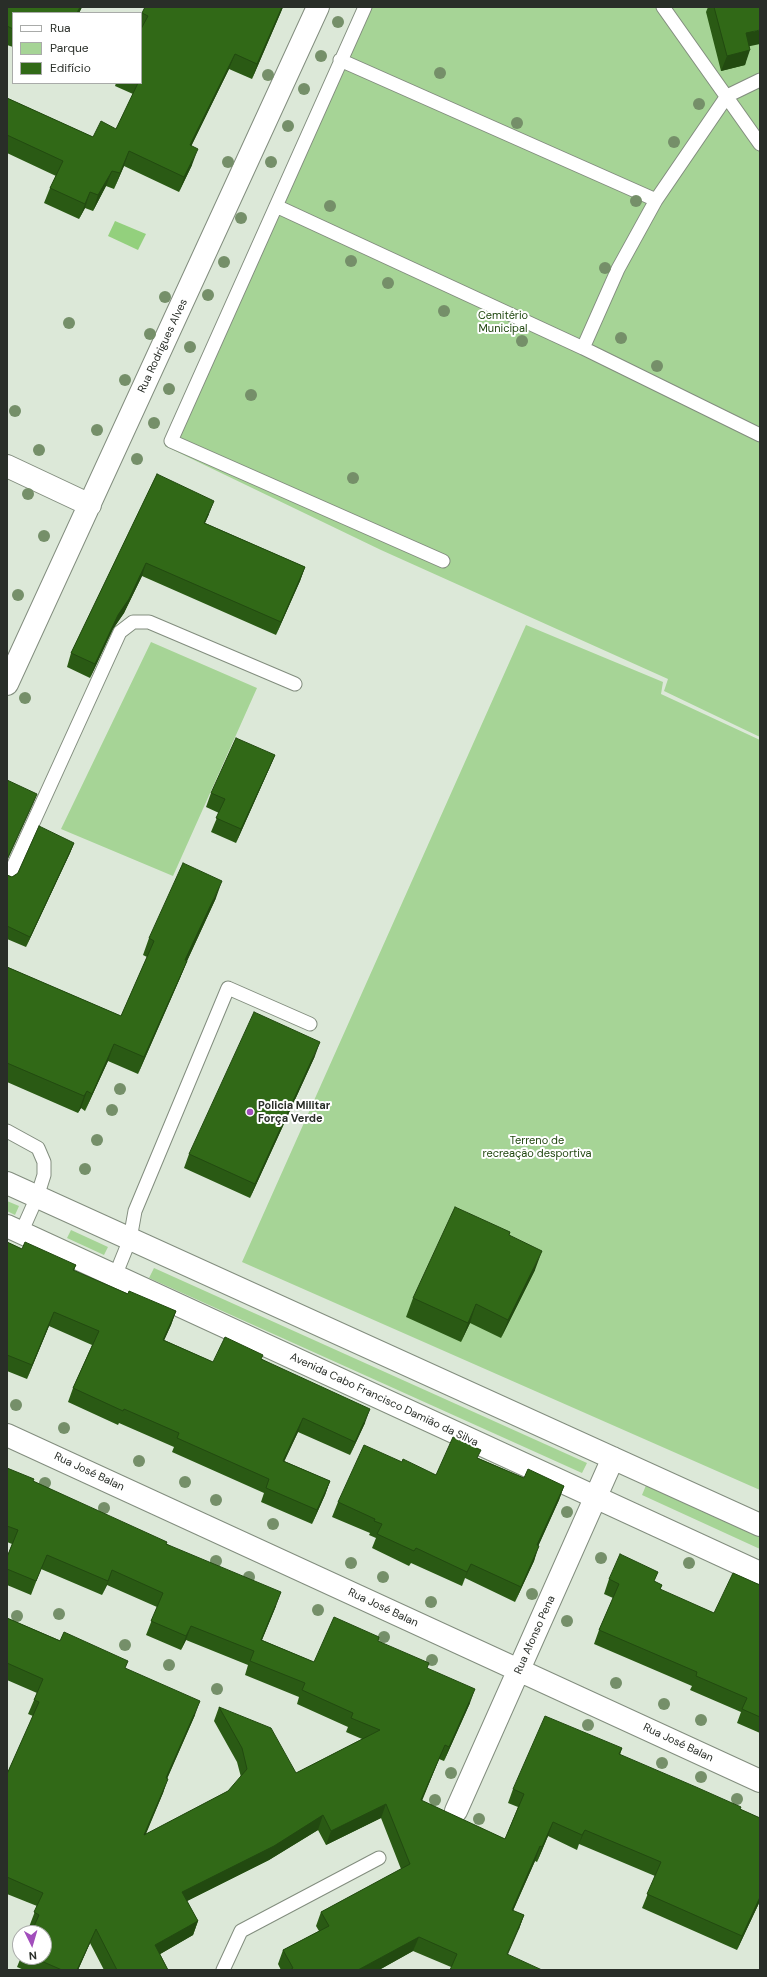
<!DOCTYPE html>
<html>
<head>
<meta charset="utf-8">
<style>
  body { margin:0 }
  #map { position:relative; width:767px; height:1977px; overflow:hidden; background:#dce8d8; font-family:"DM Sans",sans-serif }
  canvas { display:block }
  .frame { position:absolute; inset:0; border:8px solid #292e28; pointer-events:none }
  .legend { position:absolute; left:12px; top:12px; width:130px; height:72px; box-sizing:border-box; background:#fff; border:1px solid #a9aba9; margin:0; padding:5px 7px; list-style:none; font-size:12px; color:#292e28 }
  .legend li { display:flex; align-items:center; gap:8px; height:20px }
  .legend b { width:20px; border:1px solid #a9aba9 }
  .north { position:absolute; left:12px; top:1925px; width:40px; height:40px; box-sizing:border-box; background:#fff; border:1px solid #a9aba9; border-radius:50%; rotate:175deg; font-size:11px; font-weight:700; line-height:16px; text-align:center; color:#292e28 }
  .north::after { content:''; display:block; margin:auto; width:14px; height:18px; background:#a24ebc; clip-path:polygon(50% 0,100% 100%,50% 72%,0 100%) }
</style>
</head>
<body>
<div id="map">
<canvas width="767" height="1977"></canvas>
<div class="frame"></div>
<ul class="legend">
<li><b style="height:5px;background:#fff"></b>Rua</li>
<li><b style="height:11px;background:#a6d496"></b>Parque</li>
<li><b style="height:11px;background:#316917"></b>Edifício</li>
</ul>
<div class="north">N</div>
</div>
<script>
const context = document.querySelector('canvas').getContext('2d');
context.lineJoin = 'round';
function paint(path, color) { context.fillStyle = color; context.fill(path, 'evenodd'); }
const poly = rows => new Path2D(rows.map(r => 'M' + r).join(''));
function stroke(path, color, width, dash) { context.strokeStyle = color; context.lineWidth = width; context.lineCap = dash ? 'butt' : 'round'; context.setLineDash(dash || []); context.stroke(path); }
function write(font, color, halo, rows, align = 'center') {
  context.font = font + ' "DM Sans",sans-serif'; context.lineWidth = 4; context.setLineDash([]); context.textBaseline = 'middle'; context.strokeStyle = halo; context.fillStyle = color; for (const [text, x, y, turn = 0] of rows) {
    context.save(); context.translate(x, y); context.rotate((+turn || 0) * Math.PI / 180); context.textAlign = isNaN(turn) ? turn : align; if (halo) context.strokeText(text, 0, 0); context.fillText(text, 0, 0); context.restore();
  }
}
paint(poly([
  [363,7,760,7,760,737,664,691,668,679,381,550,165,446],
  [526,625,663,682,661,694,760,740,760,1490,242,1262],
  [151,642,257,688,173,876,61,829],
  [7,1201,19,1206,15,1215,7,1211],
  [71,1230,108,1247,104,1255,67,1238],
  [154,1268,587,1463,582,1473,149,1278],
  [647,1483,760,1535,760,1549,642,1495]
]), '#a6d496');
paint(poly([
  [115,221,146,234,138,250,108,236]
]), '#93d07d');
const service = poly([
  [365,7,171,441,443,561],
  [663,7,760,144],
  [340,60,656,200],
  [276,206,583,348,760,435],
  [583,348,618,269,656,200,727,96,760,80],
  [7,880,120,632,133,622,149,622,295,684],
  [7,1131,38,1148,44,1162,44,1175,37,1197,21,1233],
  [115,1276,130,1239,135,1211,228,988,310,1024],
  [223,1970,241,1931,379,1858]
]);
const minor = poly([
  [7,466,90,505],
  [7,684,318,7],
  [7,1183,760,1525],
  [7,1226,760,1573],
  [7,1435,760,1781],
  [456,1811,613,1458]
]);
stroke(service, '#828d7e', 15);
stroke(minor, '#828d7e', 24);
stroke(service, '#fff', 13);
stroke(minor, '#fff', 22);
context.fillStyle = '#758f69';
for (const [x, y] of [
  [338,22],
  [321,56],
  [440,73],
  [268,75],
  [304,89],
  [699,104],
  [517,123],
  [288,126],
  [674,142],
  [228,162],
  [271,162],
  [636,201],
  [330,206],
  [241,218],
  [351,261],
  [224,262],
  [605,268],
  [388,283],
  [208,295],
  [165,297],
  [444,311],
  [69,323],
  [150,334],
  [621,338],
  [522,341],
  [190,347],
  [657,366],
  [125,380],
  [169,389],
  [251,395],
  [15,411],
  [154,423],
  [97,430],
  [39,450],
  [137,459],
  [353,478],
  [28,494],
  [44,536],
  [18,595],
  [25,698],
  [120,1089],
  [112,1110],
  [97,1140],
  [85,1169],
  [16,1405],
  [64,1428],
  [139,1461],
  [185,1482],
  [45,1483],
  [216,1500],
  [104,1508],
  [567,1512],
  [273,1524],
  [601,1558],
  [216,1561],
  [351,1563],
  [689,1563],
  [249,1577],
  [383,1577],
  [532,1594],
  [431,1602],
  [318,1610],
  [59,1614],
  [17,1616],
  [567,1621],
  [384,1637],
  [125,1645],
  [432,1660],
  [169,1665],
  [616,1683],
  [217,1689],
  [664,1704],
  [701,1720],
  [588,1725],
  [662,1763],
  [451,1773],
  [701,1777],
  [737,1799],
  [435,1800],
  [479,1819]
]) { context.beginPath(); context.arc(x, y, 6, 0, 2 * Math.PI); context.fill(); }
paint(poly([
  [7,7,82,7,79,13,13,13,13,47,7,45],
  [145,7,283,7,252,79,229,69,191,146,192,165,179,192,124,166,114,189,106,186,93,211,85,208,79,219,44,203,50,188,56,176,7,153,7,98,93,137,116,129,133,94,115,86,116,83,141,83,141,16],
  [708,7,760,7,749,46,745,65,721,71,706,12],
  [157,474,209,514,205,523,305,567,300,581,276,635,142,576,124,613,113,629,90,678,67,667,71,653],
  [275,755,269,769,236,843,211,832,219,813,206,807,211,793],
  [74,843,70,853,26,947,7,939,7,875,12,877],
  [216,898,187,961,180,978,138,1074,108,1061,85,1111,81,1108,78,1113,7,1082,7,967,121,1016,147,957,143,955,149,938],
  [315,1056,250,1198,184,1168,189,1154],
  [509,1235,535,1270,501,1338,470,1323,461,1342,406,1317,413,1298],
  [7,1242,22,1249,76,1265,74,1271,128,1294,176,1311,171,1325,164,1340,213,1362,262,1359,365,1423,350,1455,298,1432,284,1461,330,1481,325,1495,312,1524,261,1502,264,1493,172,1452,174,1447,119,1423,118,1425,68,1402,73,1388,92,1345,49,1326,27,1379,7,1371],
  [478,1458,524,1478,564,1486,559,1500,538,1546,534,1561,515,1602,465,1578,462,1586,411,1563,409,1566,372,1548,376,1538,369,1535,370,1533,332,1517,338,1502,402,1462,436,1475],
  [7,1468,33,1481,167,1544,276,1606,262,1640,314,1662,378,1641,427,1668,470,1703,444,1761,439,1759,422,1801,505,1839,518,1807,508,1803,513,1789,622,1748,620,1755,760,1818,760,1901,737,1950,642,1908,655,1876,579,1844,577,1850,548,1836,537,1862,535,1861,513,1911,524,1915,519,1929,451,1967,413,1951,379,1970,281,1970,278,1964,283,1950,319,1931,316,1926,321,1912,401,1869,381,1818,326,1845,318,1830,269,1860,187,1901,198,1921,193,1935,160,1954,168,1970,104,1970,90,1943,78,1970,24,1970,17,1967,21,1957,44,1957,33,1929,29,1927,37,1906,7,1894,7,1774,33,1716,28,1714,37,1693,7,1680,7,1618,125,1668,195,1715,167,1779,163,1793,146,1834,228,1791,241,1777,237,1762,214,1721,219,1707,296,1773,362,1739,346,1732,348,1727,297,1704,299,1697,245,1675,248,1665,186,1640,181,1650,146,1635,157,1607,107,1585,102,1595,41,1569,31,1595,7,1585,7,1557,12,1544,7,1542],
  [609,1579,654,1581,662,1585,660,1590,714,1613,760,1585,760,1733,737,1723,741,1712,690,1690,692,1686,594,1644,599,1630,613,1598,604,1594]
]), '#2a5a14');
paint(poly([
  [80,7,82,7,79,13,77,13],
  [282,7,283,7,281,12,252,79,257,64],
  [760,30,760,44,741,48,746,33],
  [750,50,745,65,721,71,727,56],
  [235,54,229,69,184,161,190,145],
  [198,149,192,165,179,192,184,177],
  [129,151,124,166,114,189,120,173],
  [112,171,106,186,93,211,98,195],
  [90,192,85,208,79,219,85,204],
  [214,501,209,514,199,536,204,523],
  [146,563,142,576,124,613,113,629,90,678,95,664,118,615],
  [305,567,300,581,276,635,281,622],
  [275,755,269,769,236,843,241,829],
  [37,794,33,804,7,861,7,859],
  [74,843,70,853,26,947,30,937],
  [222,881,216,898,187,961,180,978,138,1074,144,1057,185,960],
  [320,1042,315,1056,250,1198,255,1184],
  [114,1044,108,1061,85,1111,92,1094],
  [87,1091,81,1108,78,1113,84,1096],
  [542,1251,535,1270,501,1338,508,1320],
  [476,1304,470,1323,461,1342,468,1323],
  [176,1311,171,1325,158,1354,163,1340],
  [54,1312,49,1326,27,1379,32,1365],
  [370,1409,365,1423,350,1455,355,1442],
  [303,1418,298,1432,278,1475,283,1461],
  [330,1481,325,1495,312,1524,317,1510],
  [564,1486,559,1500,532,1560,537,1545],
  [539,1546,534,1561,515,1602,521,1587],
  [471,1564,465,1578,462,1586,467,1572],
  [112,1570,107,1585,102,1595,108,1581],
  [281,1592,276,1606,256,1654,261,1640],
  [191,1626,186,1640,181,1650,186,1636],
  [475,1689,470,1703,444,1761,449,1747],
  [200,1701,195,1715,161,1792,166,1778],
  [445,1745,439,1759,416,1814,421,1800],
  [168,1779,163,1793,139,1849,144,1835],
  [386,1804,381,1818,326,1845,331,1831],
  [323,1815,318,1830,269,1860,177,1906,182,1892],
  [553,1822,548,1836,537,1862,542,1847],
  [585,1830,579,1844,577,1850,582,1835],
  [540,1846,535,1861,507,1924,512,1910],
  [760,1897,760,1901,737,1950,742,1936],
  [524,1915,519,1929,502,1968,507,1954],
  [198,1921,193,1935,150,1960,155,1945],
  [96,1929,90,1943,78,1970,77,1970],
  [419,1937,413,1951,379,1970,358,1970]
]), '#224a10');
const building = poly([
  [7,7,80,7,77,13,13,13,13,29,7,26,7,7],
  [145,7,282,7,257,64,235,54,190,145,198,149,184,177,129,151,120,173,112,171,98,195,90,192,85,204,50,188,63,161,7,135,7,98,93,137,101,121,116,129,138,83,141,83,141,29,148,16,142,13,145,7],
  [714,7,760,7,760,30,746,33,750,50,727,56,714,7],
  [157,474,214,501,204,523,305,567,281,622,146,563,129,599,118,615,95,664,71,653,157,474],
  [236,738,275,755,241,829,216,818,225,799,211,793,236,738],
  [7,780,37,794,7,859,7,780],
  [39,826,74,843,30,937,7,926,7,875,12,877,18,873,39,826],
  [183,863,222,881,185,960,187,961,144,1057,114,1044,92,1094,87,1091,84,1096,7,1063,7,967,121,1016,154,941,149,938,183,863],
  [254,1012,320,1042,255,1184,189,1154,254,1012],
  [455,1207,510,1232,509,1235,542,1251,508,1320,476,1304,468,1323,413,1298,455,1207],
  [7,1242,22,1249,25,1242,76,1265,73,1270,128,1294,129,1291,176,1311,163,1340,213,1362,225,1337,263,1355,261,1359,370,1409,355,1442,303,1418,283,1461,330,1481,317,1510,266,1488,269,1479,177,1438,179,1433,124,1409,123,1411,73,1388,99,1331,54,1312,32,1365,7,1355,7,1242],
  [453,1437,481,1450,477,1458,524,1478,528,1469,564,1486,537,1545,539,1546,521,1587,471,1564,467,1572,416,1548,414,1551,377,1534,382,1524,374,1521,375,1519,338,1502,364,1445,402,1462,403,1459,436,1475,453,1437],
  [7,1468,34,1479,33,1481,167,1542,166,1544,281,1592,261,1640,314,1662,334,1617,379,1637,378,1641,429,1663,427,1668,475,1689,449,1747,445,1745,421,1800,505,1839,524,1794,513,1789,545,1716,622,1748,619,1754,696,1787,741,1807,740,1809,760,1818,760,1897,742,1936,647,1894,661,1862,585,1830,582,1835,553,1822,542,1847,540,1846,512,1910,524,1915,507,1954,542,1970,450,1970,457,1954,419,1937,358,1970,290,1970,293,1968,283,1950,329,1926,321,1912,410,1864,386,1804,331,1831,323,1815,274,1846,182,1892,198,1921,155,1945,168,1970,117,1970,96,1929,77,1970,62,1970,32,1957,44,1957,44,1933,31,1933,39,1915,34,1912,43,1893,7,1877,7,1774,39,1702,34,1700,43,1679,7,1663,7,1618,60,1641,64,1632,128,1661,125,1668,200,1701,166,1778,168,1779,144,1835,228,1791,247,1769,242,1748,219,1707,271,1728,296,1773,380,1730,351,1718,353,1713,302,1690,305,1683,250,1661,254,1651,191,1626,186,1636,151,1621,163,1593,112,1570,108,1581,47,1555,36,1581,7,1569,7,1557,18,1530,7,1526,7,1468],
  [620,1554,658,1572,654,1581,662,1585,660,1589,714,1613,733,1573,760,1585,760,1717,742,1709,747,1698,696,1676,697,1672,599,1630,619,1584,609,1579,620,1554]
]);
paint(building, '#316917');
stroke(building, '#224a10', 1);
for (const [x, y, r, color] of [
  [250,1112,4,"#a24ebc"]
]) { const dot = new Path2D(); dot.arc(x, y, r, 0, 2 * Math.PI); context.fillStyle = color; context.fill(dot); stroke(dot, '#fff', 1.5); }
write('11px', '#20470f', '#fff', [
  ["Cemitério",503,316],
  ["Municipal",503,329],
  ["Terreno de",537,1141],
  ["recreação desportiva",537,1154]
]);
write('11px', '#292e28', '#fff', [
  ["Rua Rodrigues Alves",163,346,-65],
  ["Avenida Cabo Francisco Damião da Silva",384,1400,25],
  ["Rua José Balan",89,1472,25],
  ["Rua José Balan",383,1608,25],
  ["Rua Afonso Pena",535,1635,-66],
  ["Rua José Balan",678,1743,25]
]);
write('bold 11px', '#292e28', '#fff', [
  ["Policia Militar",258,1106],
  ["Força Verde",258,1119]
], 'left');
</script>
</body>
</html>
